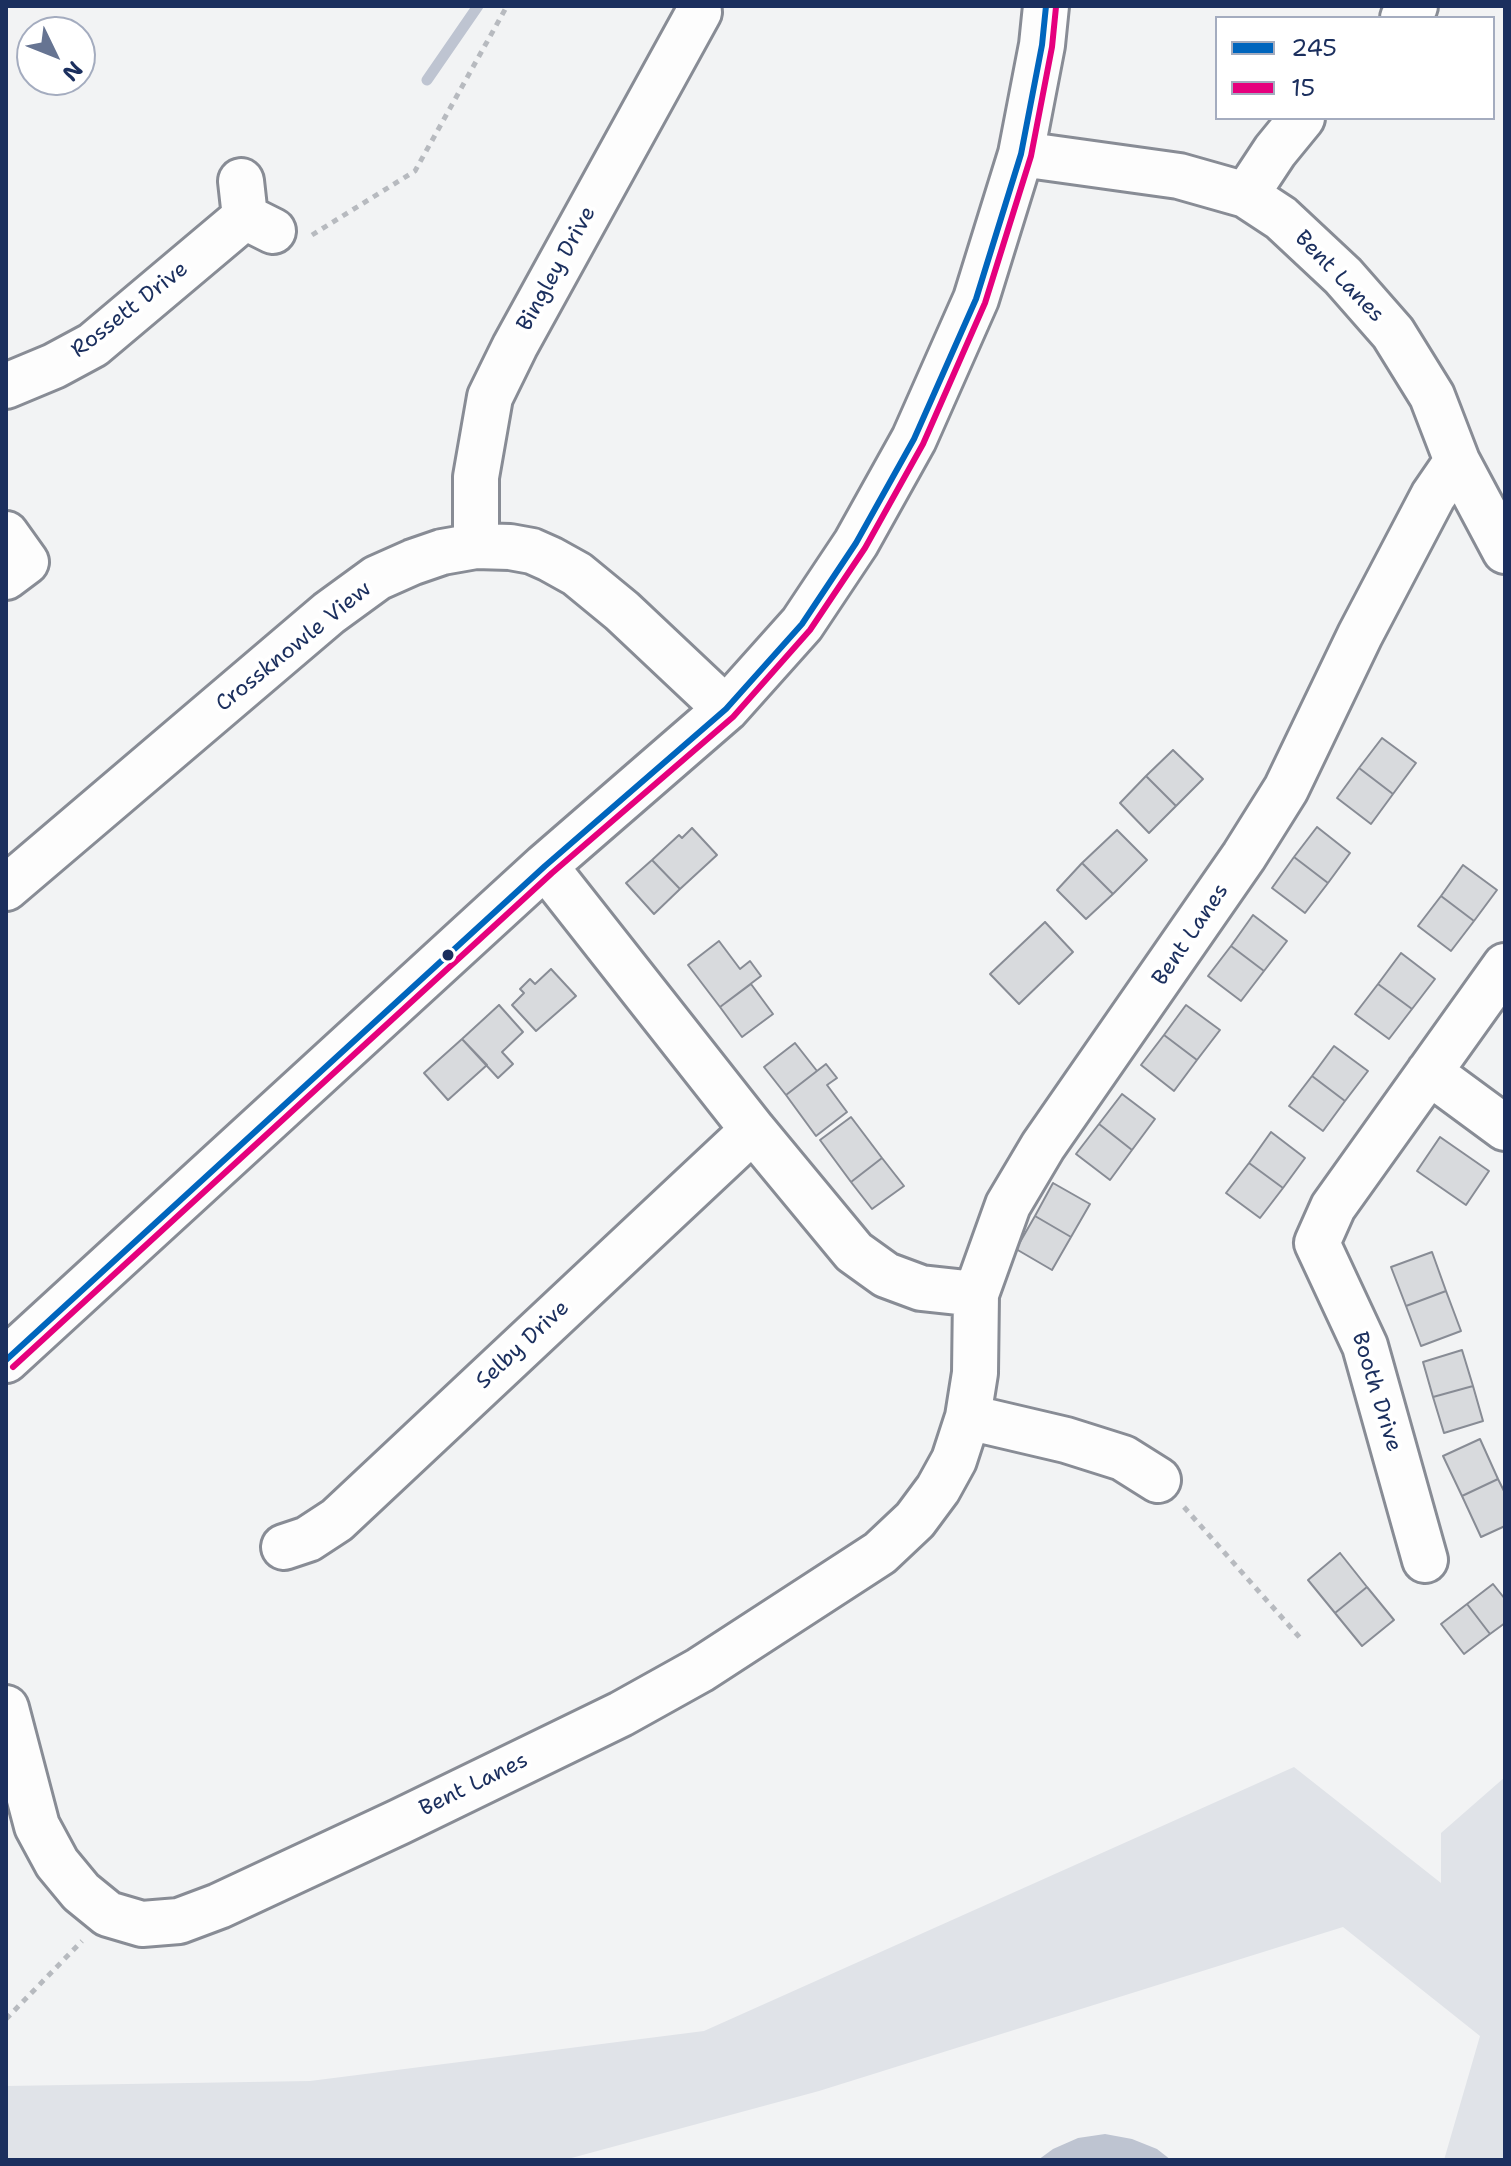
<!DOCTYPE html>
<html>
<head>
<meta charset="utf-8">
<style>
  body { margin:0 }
  #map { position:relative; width:1511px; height:2166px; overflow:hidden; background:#f2f3f4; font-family:"Shantell Sans",sans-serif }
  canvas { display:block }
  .frame { position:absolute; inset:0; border:8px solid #1b2f5e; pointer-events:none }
  .legend { position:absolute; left:1215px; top:16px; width:280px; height:104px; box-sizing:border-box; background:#fff; border:2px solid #a4acbf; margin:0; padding:10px 14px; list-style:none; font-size:24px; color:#1b2f5e }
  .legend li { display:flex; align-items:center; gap:16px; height:40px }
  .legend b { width:40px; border:2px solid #a4acbf }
  .north { position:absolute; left:16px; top:16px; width:80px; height:80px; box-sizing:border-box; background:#fff; border:2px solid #a4acbf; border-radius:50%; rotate:133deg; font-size:22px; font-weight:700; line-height:32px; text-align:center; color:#1b2f5e }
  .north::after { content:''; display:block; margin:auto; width:28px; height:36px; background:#667492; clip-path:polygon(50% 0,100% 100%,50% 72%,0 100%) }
</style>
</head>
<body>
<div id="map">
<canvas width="1511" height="2166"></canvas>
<div class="frame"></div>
<ul class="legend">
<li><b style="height:10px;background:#0065bd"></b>245</li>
<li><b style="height:10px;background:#e5007d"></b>15</li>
</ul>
<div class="north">N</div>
</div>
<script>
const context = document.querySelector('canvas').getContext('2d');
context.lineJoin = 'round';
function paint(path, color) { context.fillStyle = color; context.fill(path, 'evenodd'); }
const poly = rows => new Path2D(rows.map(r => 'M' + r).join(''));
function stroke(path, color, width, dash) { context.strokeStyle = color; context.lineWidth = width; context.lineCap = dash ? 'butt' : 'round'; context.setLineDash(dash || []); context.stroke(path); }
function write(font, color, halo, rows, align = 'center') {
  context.font = font + ' "Shantell Sans",sans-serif'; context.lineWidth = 8; context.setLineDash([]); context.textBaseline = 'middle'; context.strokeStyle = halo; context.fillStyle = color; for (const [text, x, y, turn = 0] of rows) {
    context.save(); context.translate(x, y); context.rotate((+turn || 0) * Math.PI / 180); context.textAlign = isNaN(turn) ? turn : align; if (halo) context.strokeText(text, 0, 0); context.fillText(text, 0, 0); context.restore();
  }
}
paint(poly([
  [1294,1767,1441,1883,1441,1833,1505,1777,1505,2160,1444,2160,1480,2036,1343,1927,819,2091,564,2160,6,2160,6,2086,310,2081,704,2031]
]), '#e0e3e8');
paint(poly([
  [1105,2134,1132,2139,1157,2149,1171,2160,1038,2160,1053,2149,1078,2138]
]), '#bec4d1');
stroke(poly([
  [427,80,478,6]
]), '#bec4d1', 11);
const building = poly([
  [1382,738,1416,763,1393,794,1359,768,1382,738],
  [1173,750,1203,779,1176,806,1146,776,1173,750],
  [1359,768,1393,794,1371,824,1337,798,1359,768],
  [1146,776,1176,806,1149,833,1120,803,1146,776],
  [1317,827,1350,853,1328,883,1294,857,1317,827],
  [692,828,717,855,680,889,652,860,679,835,682,838,692,828],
  [1117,830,1147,860,1113,894,1082,863,1117,830],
  [1294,857,1328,883,1305,913,1272,888,1294,857],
  [652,860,680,889,654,914,626,883,652,860],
  [1082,863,1113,894,1086,919,1057,890,1082,863],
  [1463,865,1497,890,1474,921,1441,896,1463,865],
  [1441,896,1474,921,1451,951,1418,926,1441,896],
  [1253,915,1287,941,1264,971,1231,946,1253,915],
  [1045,922,1073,952,1019,1004,990,974,1045,922],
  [719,941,740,969,750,961,761,976,720,1007,688,965,719,941],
  [1231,946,1264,971,1241,1001,1208,976,1231,946],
  [1401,953,1435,979,1412,1009,1378,984,1401,953],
  [551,969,576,996,536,1031,512,1005,524,993,520,989,530,979,535,984,551,969],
  [751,984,773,1014,742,1037,720,1007,751,984],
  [1378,984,1412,1009,1389,1039,1355,1014,1378,984],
  [499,1005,523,1032,502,1052,513,1064,498,1078,462,1039,499,1005],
  [1186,1005,1220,1030,1197,1060,1164,1035,1186,1005],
  [1164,1035,1197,1060,1174,1091,1141,1065,1164,1035],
  [462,1039,487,1065,448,1100,424,1073,462,1039],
  [795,1043,817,1071,786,1095,764,1067,795,1043],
  [1334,1046,1368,1071,1345,1101,1312,1076,1334,1046],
  [826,1064,837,1078,827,1085,847,1112,816,1136,786,1095,826,1064],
  [1312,1076,1345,1101,1323,1131,1289,1106,1312,1076],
  [1122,1094,1155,1119,1132,1150,1099,1124,1122,1094],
  [851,1117,882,1158,851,1182,820,1140,851,1117],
  [1099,1124,1132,1150,1110,1180,1076,1154,1099,1124],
  [1271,1132,1305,1158,1283,1188,1249,1163,1271,1132],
  [1440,1137,1489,1171,1466,1205,1417,1171,1440,1137],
  [882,1158,904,1186,872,1209,851,1182,882,1158],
  [1249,1163,1283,1188,1260,1218,1226,1193,1249,1163],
  [1053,1183,1090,1204,1071,1237,1035,1216,1053,1183],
  [1035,1216,1071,1237,1052,1270,1016,1249,1035,1216],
  [1432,1252,1446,1291,1406,1306,1391,1267,1432,1252],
  [1446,1291,1461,1331,1421,1346,1406,1306,1446,1291],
  [1462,1350,1473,1386,1433,1397,1423,1362,1462,1350],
  [1473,1386,1483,1421,1444,1433,1433,1397,1473,1386],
  [1480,1439,1498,1479,1462,1496,1443,1456,1480,1439],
  [1498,1479,1505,1493,1505,1526,1481,1537,1462,1496,1498,1479],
  [1340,1553,1367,1587,1335,1613,1308,1580,1340,1553],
  [1493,1584,1505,1599,1505,1623,1490,1634,1467,1604,1493,1584],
  [1367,1587,1394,1620,1362,1646,1335,1613,1367,1587],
  [1467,1604,1490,1634,1464,1654,1441,1624,1467,1604]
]);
paint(building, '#d8dadd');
stroke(building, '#888c95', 2);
const minor = poly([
  [1403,18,1415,6],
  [1021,154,1179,176,1246,195,1281,218,1343,276,1393,333,1432,396,1457,461,1505,551],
  [241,181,245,217,273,231],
  [1246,195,1275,151,1302,118],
  [6,386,54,366,93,345,245,217],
  [6,534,26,562,6,577],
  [476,546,476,477,490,397,515,346,699,12],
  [545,866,753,1130,854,1252,886,1275,921,1288,976,1294],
  [6,888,329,613,377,578,413,562,442,552,476,546,510,547,532,551,550,559,577,574,622,611,726,709],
  [1429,1072,1505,1128],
  [6,1360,545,866,726,709,802,624,856,543,914,439,976,299,1021,154,1042,45,1046,6],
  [968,1417,1066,1440,1123,1458,1158,1480],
  [284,1547,308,1539,337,1520,753,1130],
  [1425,1560,1365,1346,1317,1243,1333,1207,1505,966],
  [6,1708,37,1826,57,1863,81,1892,108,1914,142,1924,179,1921,219,1906,399,1822,621,1714,700,1670,880,1553,915,1520,938,1489,954,1460,968,1417,975,1373,976,1294,1008,1205,1043,1146,1244,856,1286,789,1360,635,1433,496,1457,461]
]);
stroke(minor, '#888c95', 50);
stroke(poly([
  [312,235,415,171,507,6],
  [1184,1507,1301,1639],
  [6,2019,82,1941]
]), '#b7babf', 5, [6, 6]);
stroke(minor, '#fdfdfd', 44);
stroke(poly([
  [6,1360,545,866,726,709,802,624,856,543,914,439,976,299,1021,154,1042,45,1046,6]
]), '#0065bd', 6);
stroke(poly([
  [13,1367,552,873,733,717,810,630,865,548,923,444,985,303,1031,156,1052,47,1056,7]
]), '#e5007d', 6);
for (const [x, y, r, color] of [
  [448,955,7,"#1b2f5e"]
]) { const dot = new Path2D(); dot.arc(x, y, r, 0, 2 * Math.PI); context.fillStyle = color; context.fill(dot); stroke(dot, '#fff', 3); }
write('22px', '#1b2f5e', '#fff', [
  ["Bingley Drive",557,269,-61],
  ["Bent Lanes",1339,277,46],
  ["Rossett Drive",130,310,-38],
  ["Crossknowle View",294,647,-39],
  ["Bent Lanes",1191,935,-56],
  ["Selby Drive",523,1345,-43],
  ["Booth Drive",1376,1392,73],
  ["Bent Lanes",474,1785,-26]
]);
</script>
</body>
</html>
